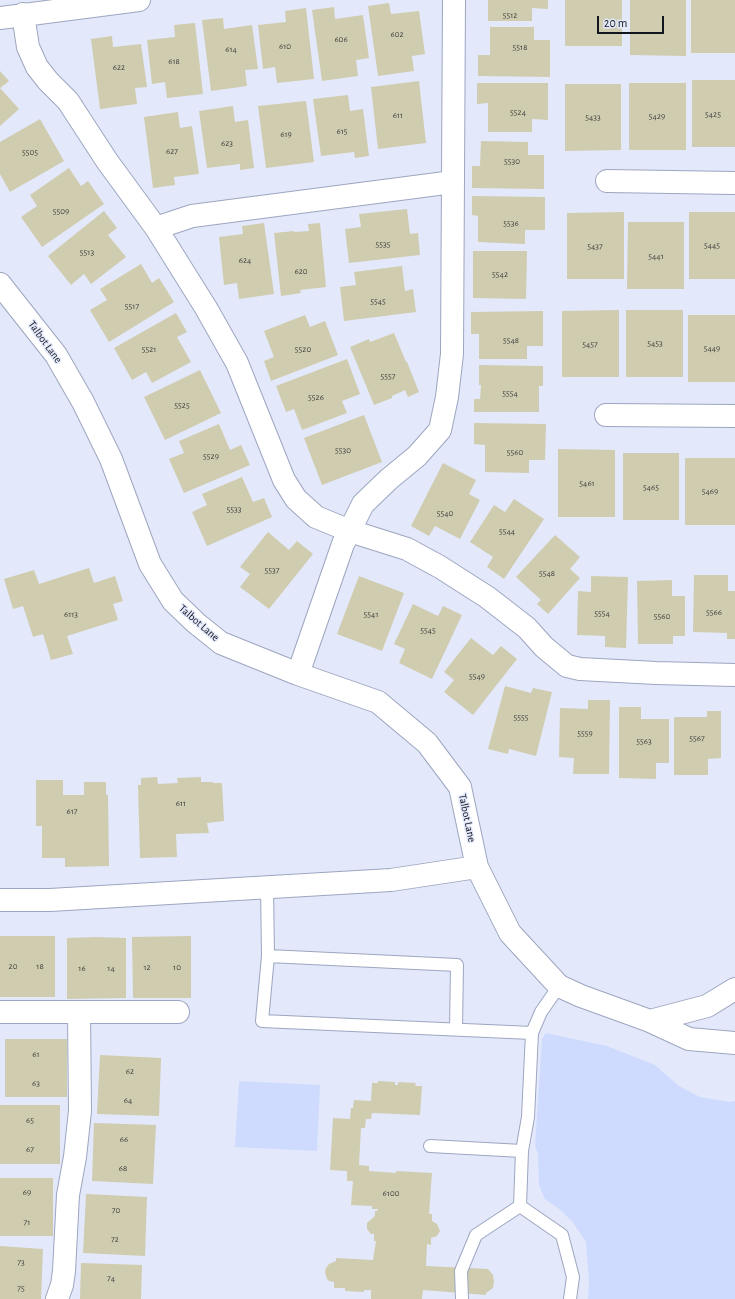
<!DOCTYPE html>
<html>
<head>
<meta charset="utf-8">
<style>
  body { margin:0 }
  #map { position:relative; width:735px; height:1299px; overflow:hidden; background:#e3e9fa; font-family:"Alegreya Sans",sans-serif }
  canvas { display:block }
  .scale { position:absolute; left:597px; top:16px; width:67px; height:18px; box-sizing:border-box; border:2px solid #12151e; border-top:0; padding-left:5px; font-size:12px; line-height:14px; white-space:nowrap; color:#12151e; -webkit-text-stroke:3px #e3e9fa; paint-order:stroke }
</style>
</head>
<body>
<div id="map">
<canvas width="735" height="1299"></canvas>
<div class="scale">20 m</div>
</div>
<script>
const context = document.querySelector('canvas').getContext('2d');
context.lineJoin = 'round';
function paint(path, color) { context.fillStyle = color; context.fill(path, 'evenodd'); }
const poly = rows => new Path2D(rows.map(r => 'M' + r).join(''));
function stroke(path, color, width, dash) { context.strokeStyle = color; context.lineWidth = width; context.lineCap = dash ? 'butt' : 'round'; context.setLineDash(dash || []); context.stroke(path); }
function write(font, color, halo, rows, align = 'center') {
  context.font = font + ' "Alegreya Sans",sans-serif'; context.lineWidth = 3; context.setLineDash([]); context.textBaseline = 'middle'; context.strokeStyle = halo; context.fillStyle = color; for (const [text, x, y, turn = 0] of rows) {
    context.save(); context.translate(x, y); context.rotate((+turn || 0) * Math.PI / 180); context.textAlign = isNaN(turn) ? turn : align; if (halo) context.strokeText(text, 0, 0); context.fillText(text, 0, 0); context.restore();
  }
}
paint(poly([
  [546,1033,607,1046,655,1065,679,1086,700,1097,730,1102,735,1101,735,1299,588,1299,589,1282,586,1242,572,1221,559,1209,545,1199,539,1185,538,1154,535,1146,542,1039],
  [239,1081,320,1085,317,1151,235,1147]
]), '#cfdbfe');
paint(poly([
  [488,0,548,0,548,9,532,8,532,21,488,21],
  [565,0,622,0,622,46,565,46],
  [630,0,686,0,686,56,630,55],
  [691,0,735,0,735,53,691,53],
  [389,3,391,14,419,11,425,54,412,56,414,71,378,76,368,6],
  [334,7,335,19,363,15,369,58,356,60,358,76,322,81,312,10],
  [306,8,314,79,277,83,275,67,263,69,258,25,286,22,285,11],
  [223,18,224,29,252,25,258,69,245,70,247,86,211,91,202,20],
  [195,23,203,94,167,98,165,82,152,84,147,40,175,37,174,25],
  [490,27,534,27,534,40,550,40,550,77,478,76,478,55,490,55],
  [112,36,113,47,141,44,147,87,135,88,137,104,100,109,91,39],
  [0,71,9,81,0,88],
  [692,80,735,80,735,147,692,147],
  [419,81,426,143,378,149,371,87],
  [477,83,548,83,548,120,532,119,532,132,488,132,488,103,477,104],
  [629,83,686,83,686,150,629,150],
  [565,84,621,84,621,150,565,151],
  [0,88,19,109,0,126],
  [348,95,350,111,363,109,369,156,355,158,354,152,321,156,313,99],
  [306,101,314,162,266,168,258,106],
  [233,106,235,122,248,120,254,168,240,170,240,164,207,168,199,111],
  [178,112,180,128,192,126,199,174,174,177,175,185,153,188,144,117],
  [40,119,64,161,10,192,0,174,0,142],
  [481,141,528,142,528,155,544,155,544,189,472,188,472,166,480,166],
  [69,168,81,186,88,181,104,204,42,247,21,217,37,206,30,195],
  [472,196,545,197,545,230,525,230,525,244,478,242,478,216,472,215],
  [407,209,410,234,418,233,420,255,349,263,345,229,361,227,359,214],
  [104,211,117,228,108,235,126,257,91,284,84,274,71,285,48,256],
  [624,212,624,279,567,279,567,213],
  [689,212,735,212,735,279,689,279],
  [628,222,684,222,684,289,627,289],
  [264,223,274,294,239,299,237,283,224,285,219,237,243,234,242,226],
  [320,223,326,287,300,290,301,293,281,296,274,233,294,231,294,232,309,231,308,224],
  [473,251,527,251,526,299,473,298],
  [141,264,152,283,159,278,174,302,109,342,90,310,107,300,100,289],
  [402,266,405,291,413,289,416,312,344,321,340,287,356,285,354,272],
  [619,310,619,377,562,377,562,311],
  [626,310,683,310,683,377,626,377],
  [543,311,543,346,527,346,527,359,479,359,479,334,471,334,471,312],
  [176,313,187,332,177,337,191,362,152,383,146,372,132,380,114,348],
  [305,315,310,327,325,321,338,355,271,381,264,361,274,357,264,331],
  [688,315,735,315,735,382,688,382],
  [394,333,406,362,407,362,419,392,408,397,405,390,392,396,392,398,374,405,350,347,369,339,370,342],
  [347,359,360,394,342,401,347,413,302,430,294,409,286,412,276,386],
  [479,365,543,366,543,386,539,386,539,412,474,412,474,399,480,399,481,385,479,385],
  [200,370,221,413,165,440,144,397],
  [364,415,382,462,322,485,304,438],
  [474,423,546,424,545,460,529,460,529,473,485,472,485,445,474,444],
  [219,424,230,450,241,445,250,465,184,493,169,459,184,453,179,441],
  [558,449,615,450,615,517,558,517],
  [623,453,679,453,679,520,623,520],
  [685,458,735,458,735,525,685,525],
  [443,463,476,480,469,494,480,500,460,539,435,526,429,536,411,526],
  [242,477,253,502,264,498,272,517,207,546,192,512,207,505,202,494],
  [514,499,544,519,504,579,487,567,493,557,470,542,494,505,505,512],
  [268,532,289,550,297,541,313,554,269,609,240,587,250,574,240,567],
  [555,535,580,557,570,569,580,578,548,614,537,604,541,600,516,577],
  [89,568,94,583,115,576,123,601,113,604,118,620,67,636,73,654,51,660,43,634,33,637,23,606,13,609,4,579,34,570,39,584],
  [694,575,728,575,728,591,735,591,735,639,727,639,727,633,693,632],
  [359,576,404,593,382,651,337,634],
  [591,576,628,577,626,648,605,647,605,636,577,635,578,591,591,592],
  [672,580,672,596,685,596,685,636,673,636,673,644,638,644,637,581],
  [413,604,438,616,443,606,462,615,432,679,399,663,405,649,394,644],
  [471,638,493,655,501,646,517,659,473,715,444,692,454,680,444,672],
  [505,686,531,693,533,688,552,692,536,756,509,749,508,754,488,749],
  [588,700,610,700,609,774,573,774,574,758,559,757,560,708,588,709],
  [619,707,641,707,641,719,669,719,669,763,656,763,656,779,619,778],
  [707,711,721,711,721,758,708,759,708,775,674,775,674,717,707,717],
  [157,777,158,784,178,783,177,778,201,777,201,782,213,782,213,783,222,783,224,821,207,823,209,833,176,834,177,857,140,858,138,785,141,785,141,778],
  [36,780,63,780,63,795,84,795,84,782,106,782,106,795,108,795,109,866,65,867,65,858,42,858,42,826,36,826],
  [0,936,55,936,55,997,0,997],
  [191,936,191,998,133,998,132,937],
  [96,937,126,938,126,998,67,999,67,938],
  [5,1039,67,1039,67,1097,5,1097],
  [100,1055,161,1058,159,1116,97,1114],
  [378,1081,395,1082,395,1085,398,1085,398,1082,416,1083,415,1086,422,1086,420,1115,372,1113,371,1119,366,1119,365,1128,361,1128,359,1165,369,1166,369,1171,396,1173,396,1171,432,1173,429,1214,432,1214,432,1221,437,1224,440,1231,437,1236,431,1238,431,1245,427,1244,426,1266,488,1269,493,1275,494,1281,493,1288,486,1293,486,1295,423,1290,422,1299,371,1299,371,1290,364,1290,364,1292,345,1291,345,1288,334,1288,334,1282,329,1281,327,1279,325,1272,326,1268,329,1264,336,1261,336,1258,373,1260,376,1241,374,1241,374,1234,371,1234,367,1229,367,1223,375,1216,375,1211,377,1211,378,1209,372,1209,372,1206,351,1205,353,1181,347,1181,347,1171,330,1170,333,1118,350,1119,351,1108,353,1108,354,1100,371,1101,372,1083,378,1083],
  [0,1105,60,1105,60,1164,0,1164],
  [94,1123,156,1125,153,1184,92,1181],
  [0,1178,53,1178,53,1236,0,1236],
  [86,1194,147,1197,145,1256,83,1253],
  [0,1246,43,1249,41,1299,0,1299],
  [81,1263,142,1265,141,1299,80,1299]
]), '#d0ccaf');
const service = poly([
  [267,887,268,956],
  [456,1029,457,965,268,956,262,1021,532,1033],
  [430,1146,522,1151],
  [520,1206,562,1235,573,1277,570,1299],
  [462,1299,461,1271,476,1235,520,1206,522,1151,528,1117,532,1033,541,1012,559,986]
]);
const minor = poly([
  [23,14,28,47,37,67,48,81,68,101,107,161,156,228,206,308,237,363,284,480,296,499,316,517,350,531,407,549,440,567,487,597,527,628,544,647,567,666,580,669,656,673,735,675],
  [0,18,139,0],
  [607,181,735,183],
  [156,228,192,216,453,182],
  [0,284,56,355,83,402,111,459,150,564,173,601,196,623,221,643,298,674,378,702,427,743,460,787,477,867,510,933,559,986,581,996,650,1021,689,1039,735,1043],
  [606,415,735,416],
  [298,674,343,544,363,504,389,479,417,456,440,430,447,397,452,354,454,0],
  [0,900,50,900,391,880,477,867],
  [0,1012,178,1012],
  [650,1021,707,1006,735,989],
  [57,1299,62,1285,64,1271,68,1195,75,1157,80,1111,79,1013]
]);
stroke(service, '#9da6c0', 14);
stroke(minor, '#9da6c0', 24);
stroke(service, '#fff', 12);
stroke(minor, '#fff', 22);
write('9px', '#424342', null, [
  ["5512",510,15],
  ["602",397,34],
  ["606",341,39],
  ["610",285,46],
  ["5518",520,47],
  ["614",231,49],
  ["618",174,61],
  ["622",119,67],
  ["5524",518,112],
  ["5425",713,114],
  ["611",398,115],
  ["5429",657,116],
  ["5433",593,117],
  ["615",342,131],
  ["619",286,134],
  ["623",227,143],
  ["627",172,151],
  ["5505",30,152],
  ["5530",512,161],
  ["5509",61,211],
  ["5536",511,223],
  ["5535",383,244],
  ["5445",712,245],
  ["5437",595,246],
  ["5513",87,252],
  ["5441",656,256],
  ["624",245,260],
  ["620",301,271],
  ["5542",500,274],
  ["5545",378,301],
  ["5517",132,306],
  ["5548",511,340],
  ["5453",655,343],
  ["5457",590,344],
  ["5449",712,348],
  ["5521",149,349],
  ["5520",303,349],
  ["5557",388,376],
  ["5554",510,393],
  ["5526",316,397],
  ["5525",182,405],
  ["5530",343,450],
  ["5560",515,452],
  ["5529",211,456],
  ["5461",587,483],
  ["5465",651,487],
  ["5469",710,491],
  ["5533",234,509],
  ["5540",445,513],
  ["5544",507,531],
  ["5537",272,570],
  ["5548",547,573],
  ["5566",714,612],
  ["5554",602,613],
  ["6113",71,614],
  ["5541",371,614],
  ["5560",662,616],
  ["5545",428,630],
  ["5549",477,676],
  ["5555",521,717],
  ["5559",585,733],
  ["5567",697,738],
  ["5563",644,741],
  ["611",181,803],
  ["617",72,811],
  ["20",13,966],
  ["18",40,966],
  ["12",147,967],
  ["10",177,967],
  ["16",82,968],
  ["14",111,968],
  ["61",36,1054],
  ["62",130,1071],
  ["63",36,1083],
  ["64",128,1100],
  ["65",30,1120],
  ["66",124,1139],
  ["67",30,1149],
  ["68",123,1168],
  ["69",27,1192],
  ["6100",391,1193],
  ["70",116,1210],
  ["71",27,1222],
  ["72",115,1239],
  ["73",21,1262],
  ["74",111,1278],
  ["75",21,1288]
]);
write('11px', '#12151e', '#e3e9fa', [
  ["Talbot Lane",45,342,54],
  ["Talbot Lane",199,623,41],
  ["Talbot Lane",467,818,78]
]);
</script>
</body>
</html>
